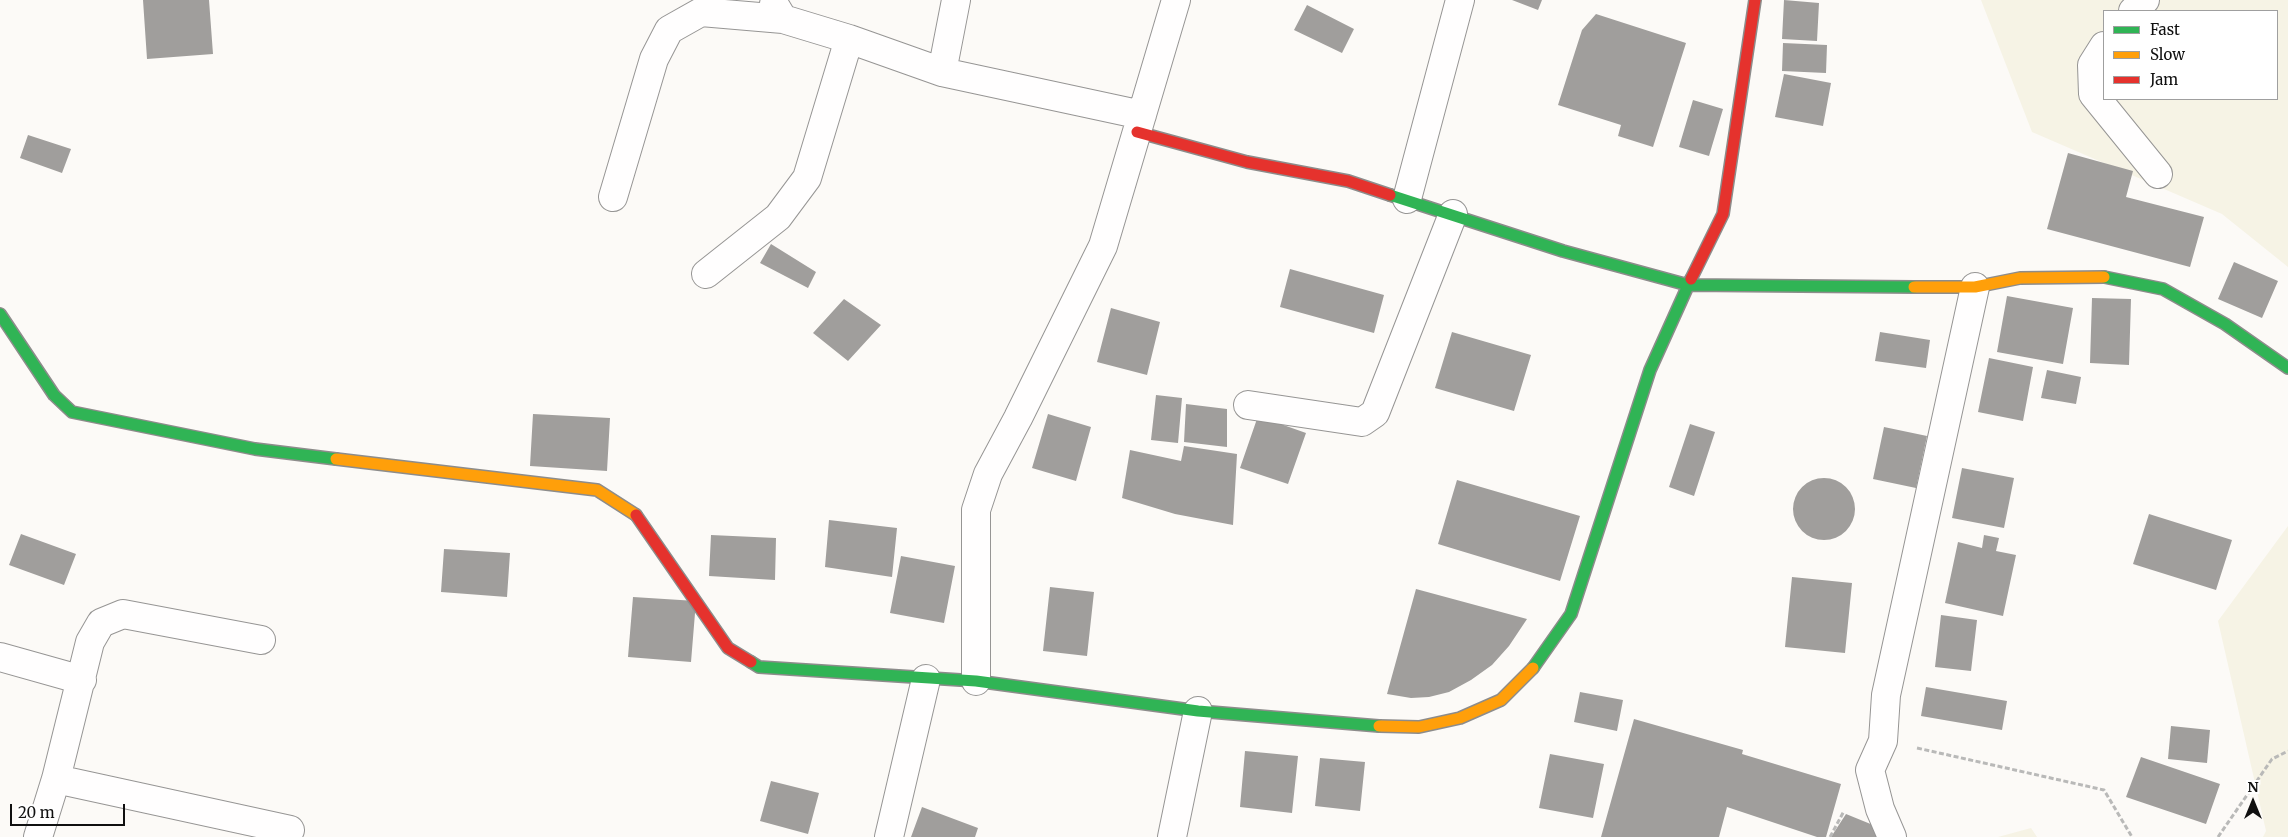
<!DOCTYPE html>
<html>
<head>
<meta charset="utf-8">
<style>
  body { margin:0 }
  #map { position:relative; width:2288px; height:837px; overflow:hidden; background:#fcfaf7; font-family:Merriweather,serif }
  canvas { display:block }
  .legend { position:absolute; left:2103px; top:10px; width:175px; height:90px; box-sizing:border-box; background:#fff; border:1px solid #9f9f9f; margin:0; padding:6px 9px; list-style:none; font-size:15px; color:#101010 }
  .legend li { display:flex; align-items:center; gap:10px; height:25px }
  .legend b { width:25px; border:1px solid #9f9f9f }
  .north { position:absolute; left:2228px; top:777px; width:50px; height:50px; -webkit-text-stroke:4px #fff; paint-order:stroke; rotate:0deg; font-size:14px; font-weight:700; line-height:20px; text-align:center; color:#101010 }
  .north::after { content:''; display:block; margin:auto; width:18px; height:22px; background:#101010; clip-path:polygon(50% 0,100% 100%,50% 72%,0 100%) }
  .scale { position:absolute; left:10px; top:804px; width:115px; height:22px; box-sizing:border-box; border:2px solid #101010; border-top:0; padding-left:6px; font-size:15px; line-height:18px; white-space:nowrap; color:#101010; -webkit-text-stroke:4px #fff; paint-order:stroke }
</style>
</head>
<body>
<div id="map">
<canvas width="2288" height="837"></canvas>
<ul class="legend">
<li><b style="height:6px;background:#30b455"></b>Fast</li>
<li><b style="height:6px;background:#ff9f0a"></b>Slow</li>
<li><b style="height:6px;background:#e5322d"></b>Jam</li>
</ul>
<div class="north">N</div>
<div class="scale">20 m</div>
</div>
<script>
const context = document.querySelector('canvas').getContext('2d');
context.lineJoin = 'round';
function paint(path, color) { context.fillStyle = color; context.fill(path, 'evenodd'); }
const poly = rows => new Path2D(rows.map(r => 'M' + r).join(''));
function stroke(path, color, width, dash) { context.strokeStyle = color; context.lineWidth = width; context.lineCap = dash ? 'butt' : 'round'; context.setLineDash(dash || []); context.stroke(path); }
paint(poly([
  [1981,0,2288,0,2288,267,2222,214,2032,132],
  [2104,11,2277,11,2277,99,2104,99],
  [2288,526,2288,837,2263,837,2266,831,2218,621],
  [2031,828,2037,837,1998,837]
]), '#f6f3e5');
paint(poly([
  [143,0,209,0,213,54,147,59],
  [1512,0,1542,0,1538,10],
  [1784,0,1819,3,1817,41,1782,39],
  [1307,5,1354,29,1342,53,1294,30],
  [1596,14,1686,43,1653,147,1618,136,1621,125,1558,105,1582,30],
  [1783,43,1827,45,1826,73,1782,71],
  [1784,74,1831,83,1823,126,1775,117],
  [1693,100,1723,109,1709,156,1679,147],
  [28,135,71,149,62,173,20,158],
  [2068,153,2133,171,2126,197,2204,217,2190,267,2047,229],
  [771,244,816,272,808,288,760,263],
  [2234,262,2278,281,2262,318,2218,299],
  [1290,269,1384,295,1374,333,1280,307],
  [2007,296,2073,308,2063,364,1997,352],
  [2092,298,2131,299,2129,365,2090,363],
  [844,299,881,325,848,361,813,333],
  [1111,308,1160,322,1147,375,1097,362],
  [1452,332,1531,355,1514,411,1435,388],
  [1880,332,1930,340,1926,368,1875,361],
  [1989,358,2033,367,2023,421,1978,412],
  [2047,370,2081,377,2076,404,2041,398],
  [1156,395,1182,398,1178,443,1151,440],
  [1186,404,1227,409,1227,447,1184,442],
  [533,414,610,418,607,471,530,466],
  [1048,414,1091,427,1076,481,1032,468],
  [1258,416,1306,433,1288,484,1240,468],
  [1690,424,1715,432,1694,496,1669,487],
  [1884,427,1927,436,1916,488,1873,479],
  [1184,446,1237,454,1233,525,1175,514,1122,498,1130,450,1181,461],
  [1962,468,2014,478,2004,528,1952,518],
  '1793 509a31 31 0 1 1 62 0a31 31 0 1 1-62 0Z',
  [1457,480,1580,516,1560,581,1438,544],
  [2149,514,2232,540,2216,590,2133,564],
  [829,520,897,528,892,577,825,567],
  [21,534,76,554,64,585,9,565],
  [711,535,776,538,775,580,709,576],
  [1984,535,1999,538,1996,551,2016,555,2003,616,1945,603,1958,542,1982,548],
  [444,549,510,553,507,597,441,592],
  [901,556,955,566,944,623,890,613],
  [1792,577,1852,583,1845,653,1785,647],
  [1050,587,1094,592,1087,656,1043,651],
  [1416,589,1527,619,1509,646,1492,665,1471,680,1449,692,1429,697,1411,698,1387,694],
  [633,597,696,601,691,662,628,657],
  [1941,615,1977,620,1971,671,1935,667],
  [1926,687,2007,701,2002,730,1921,716],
  [1580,692,1623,700,1617,731,1574,722],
  [1634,719,1743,750,1742,754,1841,784,1826,837,1817,837,1727,807,1719,837,1601,837],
  [2171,726,2210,730,2207,763,2168,759],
  [1245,751,1298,756,1292,813,1240,807],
  [1550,754,1604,764,1593,818,1539,808],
  [2141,757,2220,784,2206,824,2126,797],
  [1320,758,1365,762,1360,811,1315,806],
  [771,781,819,793,808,834,760,821],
  [922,807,978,828,975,837,911,837],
  [1846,814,1873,825,1877,837,1831,837]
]), '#a09e9c');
const street = poly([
  [956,0,942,72,1142,115],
  [774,4,783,19,849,39,942,72],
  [2133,11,2145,0],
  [2104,46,2092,65,2093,94,2158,174],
  [613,197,654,59,669,30,701,12,783,19],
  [1407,199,1460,0],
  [706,274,778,217,807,178,849,39],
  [1248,405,1362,422,1375,413,1453,214],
  [0,657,82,680],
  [976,681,976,510,988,474,1018,418,1103,246,1176,0],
  [56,779,290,830],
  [38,837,56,779,90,642,101,623,123,614,261,640],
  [889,837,926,679],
  [1172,837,1198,711],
  [1892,837,1880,809,1870,770,1883,741,1886,695,1975,287]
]);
const fast = poly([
  [1390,195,1563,251,1688,285,1914,287],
  [2104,277,2163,289,2225,324,2288,368],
  [0,314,54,395,72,412,255,449,336,459],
  [751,662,759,667,976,681,1198,711,1379,726],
  [1533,668,1571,614,1650,370,1691,279]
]);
const slow = poly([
  [1914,287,1975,287,2020,278,2104,277],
  [336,459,597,490,636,515],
  [1379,726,1419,727,1460,718,1501,700,1533,668]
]);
const jam = poly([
  [1137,132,1247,162,1348,181,1390,195],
  [1691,279,1723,214,1755,0],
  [636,515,728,648,751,662]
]);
stroke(street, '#969594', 30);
stroke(fast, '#8d8c8b', 14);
stroke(slow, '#8d8c8b', 14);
stroke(jam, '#8d8c8b', 14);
stroke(poly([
  [1917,748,2104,790,2132,837],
  [1830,837,1844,811],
  [2218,837,2272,759,2288,751]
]), '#b9b9b8', 3, [5, 2.5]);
stroke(street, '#fffefe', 28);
stroke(fast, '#30b455', 11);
stroke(slow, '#ff9f0a', 11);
stroke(jam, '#e5322d', 11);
</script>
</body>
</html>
